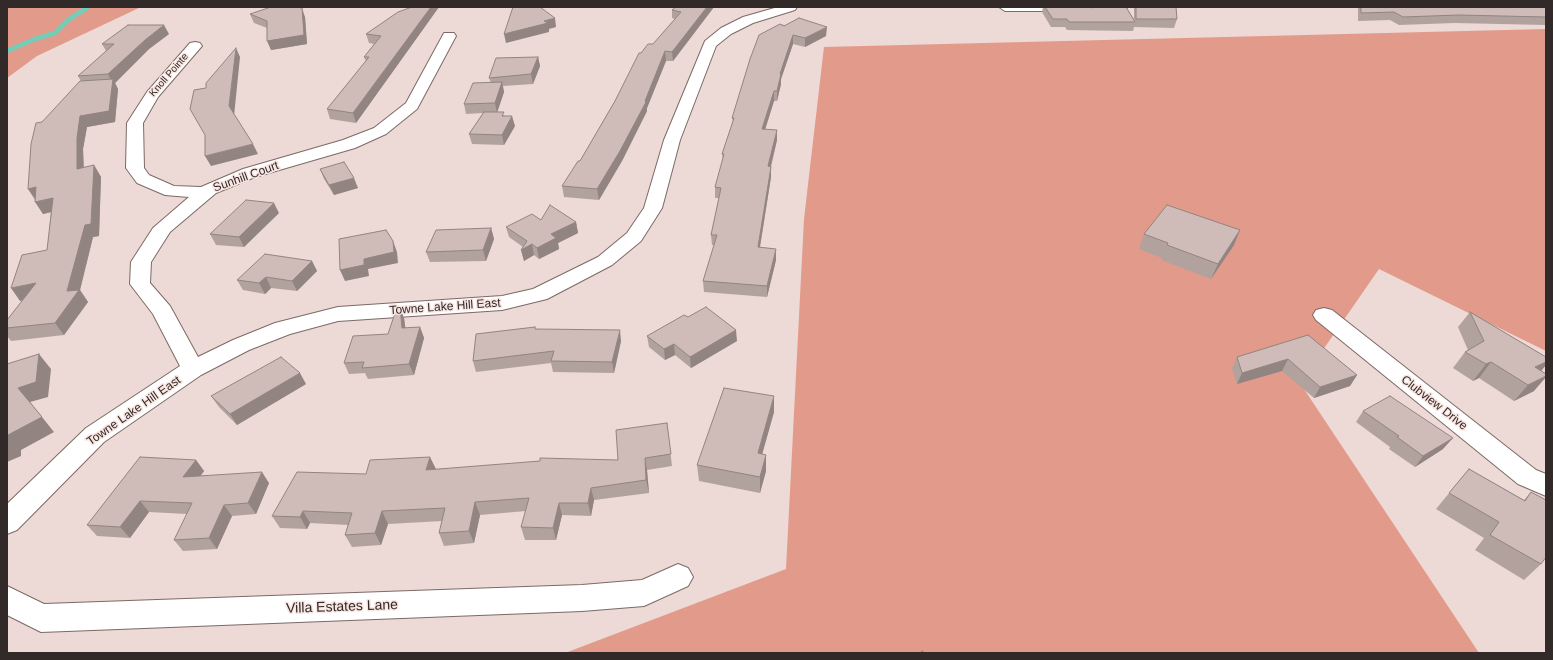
<!DOCTYPE html>
<html>
<head>
<meta charset="utf-8">
<style>
  body { margin:0 }
  #map { position:relative; width:1553px; height:660px; overflow:hidden; background:#edd9d5; font-family:Helvetica,sans-serif }
  canvas { display:block }
  .frame { position:absolute; inset:0; border:8px solid #312a28; pointer-events:none }
</style>
</head>
<body>
<div id="map">
<canvas width="1553" height="660"></canvas>
<div class="frame"></div>
</div>
<script>
const context = document.querySelector('canvas').getContext('2d');
context.lineJoin = 'round';
function paint(path, color) { context.fillStyle = color; context.fill(path, 'evenodd'); }
const poly = rows => new Path2D(rows.map(r => 'M' + r).join(''));
function stroke(path, color, width, dash) { context.strokeStyle = color; context.lineWidth = width; context.lineCap = dash ? 'butt' : 'round'; context.setLineDash(dash || []); context.stroke(path); }
function write(font, color, halo, rows, align = 'center') {
  context.font = font + ' Helvetica,sans-serif'; context.lineWidth = 3; context.setLineDash([]); context.textBaseline = 'middle'; context.strokeStyle = halo; context.fillStyle = color; for (const [text, x, y, turn = 0] of rows) {
    context.save(); context.translate(x, y); context.rotate((+turn || 0) * Math.PI / 180); context.textAlign = isNaN(turn) ? turn : align; if (halo) context.strokeText(text, 0, 0); context.fillText(text, 0, 0); context.restore();
  }
}
paint(poly([
  [7,7,141,7,37,56,7,78],
  [1546,29,1546,351,1379,269,1300,383,1479,653,565,653,786,569,804,219,824,47]
]), '#e29a8a');
stroke(poly([
  [7,51,35,39,55,33,68,20,88,7]
]), '#70ceb9', 4.5);
const minor = poly([
  [778,7,797,7,795,10,753,23,731,34,716,46,680,140,662,208,641,241,612,265,547,299,502,310,338,321,290,334,249,350,201,375,104,442,17,530,7,534,7,504,86,428,180,366,153,314,130,284,131,262,153,228,189,197,165,195,137,183,126,168,127,123,147,92,190,43,195,42,200,43,202,46,158,97,143,123,144,168,149,175,174,186,201,187,243,169,343,140,374,128,406,103,444,33,454,33,456,36,417,109,386,134,355,148,255,177,216,193,170,232,151,262,150,283,170,306,198,357,233,340,275,323,338,307,502,296,533,289,598,257,627,233,644,208,664,140,705,41,721,28,743,17,778,7],
  [999,7,1128,7,1122,11,1005,11,999,7],
  [1324,308,1332,310,1536,470,1546,474,1546,496,1518,484,1316,320,1313,315,1316,310,1324,308],
  [678,564,688,568,693,577,688,586,644,606,582,611,41,632,7,615,7,586,44,604,582,585,642,580,678,564]
]);
stroke(minor, '#7b6a66', 2);
paint(minor, '#fff');
paint(poly([
  [412,7,439,7,356,123,330,119,327,109,366,61,364,57,374,44,369,43,366,34],
  [714,7,673,61,666,61,647,108,647,111,622,161,599,200,564,197,562,186,580,161,615,101,641,53,653,44,675,19,672,18,672,10],
  [1043,7,1126,7,1134,19,1134,7,1176,7,1177,19,1174,28,1134,27,1133,31,1067,30,1065,27,1051,27,1042,12],
  [1358,7,1544,7,1546,8,1546,25,1454,23,1399,25,1390,20,1358,21],
  [250,14,305,17,307,44,271,50,267,28,254,23],
  [780,24,826,36,805,47,793,44,781,79,781,84,777,101,774,101,765,130,777,140,771,167,771,177,760,248,776,260,767,297,704,292,703,281,714,245,712,245,711,235,719,198,715,198,715,187,723,159,722,154,733,122,732,118],
  [169,34,149,49,115,83,118,89,115,122,87,127,83,149,84,168,94,165,101,177,99,236,93,237,80,290,88,302,64,335,11,341,7,336,7,320,23,300,20,301,47,250,51,212,43,214,35,200,28,189,42,122,81,81,78,76,106,51,102,44],
  [538,57,540,66,533,84,503,86,504,92,497,112,505,116,515,126,504,145,472,144,469,134,483,113,466,114,464,104,491,83,489,78],
  [320,169,358,188,334,195,324,179],
  [279,213,244,247,216,245,210,234],
  [541,220,576,222,578,233,558,243,559,249,539,259,534,255,524,261,521,250,523,247,509,237,506,227],
  [491,228,494,239,486,261,430,262,426,252],
  [1240,230,1234,245,1211,279,1161,260,1162,258,1139,249,1144,234],
  [312,261,317,271,297,291,271,288,265,294,243,290,237,280],
  [1470,312,1546,357,1546,365,1541,371,1534,391,1514,401,1479,378,1473,381,1453,368,1465,352,1468,350,1458,327],
  [688,317,737,341,691,368,675,355,665,360,649,347,647,336],
  [404,318,405,328,420,327,424,338,414,375,368,379,365,373,349,374,344,363,388,334],
  [535,327,535,329,621,341,614,373,553,372,551,363,476,372,473,361],
  [1308,335,1357,375,1350,386,1314,398,1282,371,1237,384,1232,368,1237,357],
  [306,384,237,425,219,407,211,396],
  [1363,411,1443,449,1415,467,1389,449,1390,447,1356,422],
  [774,412,762,454,766,455,766,471,760,493,699,481,697,465],
  [667,423,672,466,647,470,649,493,594,500,591,516,562,515,556,540,525,540,521,527,526,511,480,515,474,543,444,546,439,533,442,521,388,524,381,545,352,547,345,535,348,525,310,523,307,529,280,528,272,516,366,474,436,469,618,460],
  [196,460,204,471,200,476,269,483,256,514,232,516,217,549,183,551,174,540,187,514,149,512,130,538,97,536,87,525],
  [1469,469,1524,500,1531,492,1541,564,1524,580,1475,550,1484,538,1436,509]
]), '#b2a29e');
paint(poly([
  [431,7,439,7,356,123,353,113],
  [707,7,714,7,673,61,672,52],
  [302,8,305,17,307,44,271,50,267,41],
  [555,18,556,27,549,29,549,32,506,43,504,34,544,21],
  [164,25,169,34,149,49,115,83,118,89,115,122,87,127,83,149,84,180,77,169,77,138,80,116,112,82,108,74,145,40],
  [827,27,826,36,805,47,805,38],
  [793,35,793,44,781,79,781,84,777,101,777,91,780,74],
  [236,48,240,57,234,116,229,106],
  [665,51,666,61,647,108,647,111,622,161,599,200,597,189,645,101],
  [538,57,540,66,533,84,531,74],
  [502,82,504,92,497,113,495,103],
  [774,91,774,101,762,139,762,129],
  [512,116,515,126,504,145,502,135],
  [777,130,777,140,768,177,768,166],
  [253,144,258,154,211,166,205,156],
  [94,165,101,177,99,236,93,237,80,290,88,302,64,335,55,323,67,291],
  [771,167,771,177,758,258,758,247],
  [354,178,358,188,334,195,329,185],
  [36,187,36,200,28,189],
  [53,198,60,210,43,214,35,202],
  [274,203,279,213,244,247,239,237],
  [576,222,578,233,558,243,559,249,539,259,537,248,551,234],
  [491,228,494,239,486,261,483,250],
  [1240,230,1234,245,1211,279,1218,264],
  [393,241,397,252,398,263,368,269,369,276,345,281,340,270,364,259],
  [532,244,534,255,524,261,521,250],
  [776,249,776,260,767,297,767,286],
  [312,261,317,271,297,291,292,281],
  [266,277,271,288,265,294,259,283],
  [36,283,45,295,20,301,11,288],
  [400,307,404,318,407,339,402,328],
  [420,327,424,338,414,375,409,364],
  [620,330,621,341,614,373,612,362],
  [736,330,737,341,691,368,690,357],
  [674,344,675,355,665,360,664,349],
  [39,354,51,369,48,397,30,402,54,432,21,450,21,456,7,462,7,442,8,435,18,388],
  [1288,359,1282,371,1237,384,1242,373],
  [1491,362,1479,378,1473,381,1486,364],
  [1546,362,1546,365,1537,376,1535,367],
  [300,373,306,384,237,425,230,414],
  [1357,375,1350,386,1314,398,1320,387],
  [1546,376,1546,377,1534,391,1514,401,1528,385],
  [774,396,774,412,758,469,758,453],
  [1453,438,1443,449,1415,467,1423,456],
  [766,455,766,471,760,493,760,477],
  [430,457,436,469,426,470],
  [645,458,647,470,649,493,646,480],
  [196,460,204,471,192,488,183,477],
  [262,472,269,483,256,514,248,503],
  [591,488,594,500,591,516,588,503],
  [140,501,149,512,130,538,120,527],
  [475,502,480,515,474,543,469,531],
  [559,503,562,515,556,540,553,528],
  [224,505,232,516,217,549,209,538],
  [303,511,310,523,307,529,300,517],
  [382,511,388,524,381,545,375,533]
]), '#918481');
const building = poly([
  [271,7,298,7,302,8,304,35,267,41,267,21,250,14,271,7],
  [412,7,431,7,353,113,327,109,369,57,364,57,381,36,366,34,398,12,412,7],
  [513,7,540,7,555,18,544,21,548,23,504,34,513,7],
  [676,7,707,7,672,52,665,51,645,101,646,102,620,151,597,189,562,186,578,161,580,161,615,101,639,53,641,53,648,44,653,44,681,12,672,10,676,7],
  [1045,7,1089,7,1092,8,1091,7,1126,7,1135,22,1069,22,1067,19,1053,19,1045,7],
  [1136,7,1176,7,1177,19,1136,19,1136,7],
  [1361,7,1544,7,1546,8,1546,17,1458,15,1403,17,1394,12,1361,13,1361,7],
  [799,18,827,27,805,38,793,35,780,74,781,74,777,91,774,91,762,129,777,130,768,166,771,167,758,247,776,249,767,286,703,281,717,235,711,235,721,188,715,187,724,154,722,154,734,118,732,118,750,59,759,35,780,24,784,26,799,18],
  [128,25,164,25,145,40,108,74,78,76,114,44,102,44,128,25],
  [236,48,229,106,253,144,205,156,205,135,190,109,194,90,206,88,206,83,236,48],
  [538,57,531,74,489,78,496,58,538,57],
  [113,79,109,111,80,116,77,138,77,169,94,165,91,224,85,225,67,291,79,290,55,323,7,328,7,320,36,283,11,288,22,255,47,250,53,198,35,202,36,187,28,189,31,144,36,123,42,122,80,81,113,79],
  [502,82,495,103,464,104,473,83,502,82],
  [484,112,504,112,502,116,512,116,502,135,469,134,484,112],
  [344,162,354,178,329,185,320,169,344,162],
  [246,200,274,203,239,237,210,234,246,200],
  [550,205,576,222,551,234,556,238,537,248,532,244,521,250,527,241,506,227,532,214,541,220,550,205],
  [1167,205,1240,230,1218,264,1167,245,1168,243,1144,234,1167,205],
  [491,228,483,250,426,252,436,230,491,228],
  [386,230,393,241,394,252,364,259,364,265,340,270,339,239,386,230],
  [265,254,312,261,292,281,266,277,259,283,237,280,265,254],
  [397,307,400,307,402,328,420,327,409,364,362,368,364,362,344,363,353,336,388,334,397,307],
  [706,307,736,330,690,357,674,344,664,349,647,336,684,315,688,317,706,307],
  [1470,312,1546,357,1546,362,1535,367,1546,374,1546,376,1528,385,1491,362,1486,364,1465,352,1484,341,1470,312],
  [535,327,535,329,620,330,612,362,551,361,554,351,473,361,476,334,535,327],
  [1308,335,1357,375,1320,387,1288,359,1242,373,1237,357,1308,335],
  [39,354,36,382,18,388,42,417,8,435,8,442,7,442,7,364,39,354],
  [281,357,300,373,230,414,211,396,281,357],
  [724,388,774,396,758,453,766,455,760,477,697,465,724,388],
  [1390,396,1453,438,1423,456,1397,437,1399,436,1363,411,1390,396],
  [667,423,671,454,645,458,646,480,591,488,588,503,559,503,553,528,521,527,529,498,475,502,469,531,439,533,445,508,382,511,375,533,345,535,352,513,303,511,300,517,272,516,297,472,366,474,370,460,430,457,426,470,540,461,540,458,618,460,616,430,667,423],
  [140,457,196,460,183,477,262,472,248,503,224,505,209,538,174,540,192,503,140,501,120,527,87,525,140,457],
  [1469,469,1525,501,1531,492,1546,500,1546,557,1541,564,1490,535,1499,522,1449,493,1469,469],
  [922,651,925,653,920,653,922,651]
]);
paint(building, '#cfbcb8');
stroke(building, '#918481', 1);
write('10px', '#312a28', '#fae6e2', [
  ["Knoll Pointe",169,75,-49]
]);
write('12px', '#312a28', '#fae6e2', [
  ["Sunhill Court",246,177,-20],
  ["Towne Lake Hill East",445,307,-4],
  ["Clubview Drive",1434,403,38],
  ["Towne Lake Hill East",134,411,-35]
]);
write('14px', '#312a28', '#fae6e2', [
  ["Villa Estates Lane",342,607,-2]
]);
</script>
</body>
</html>
